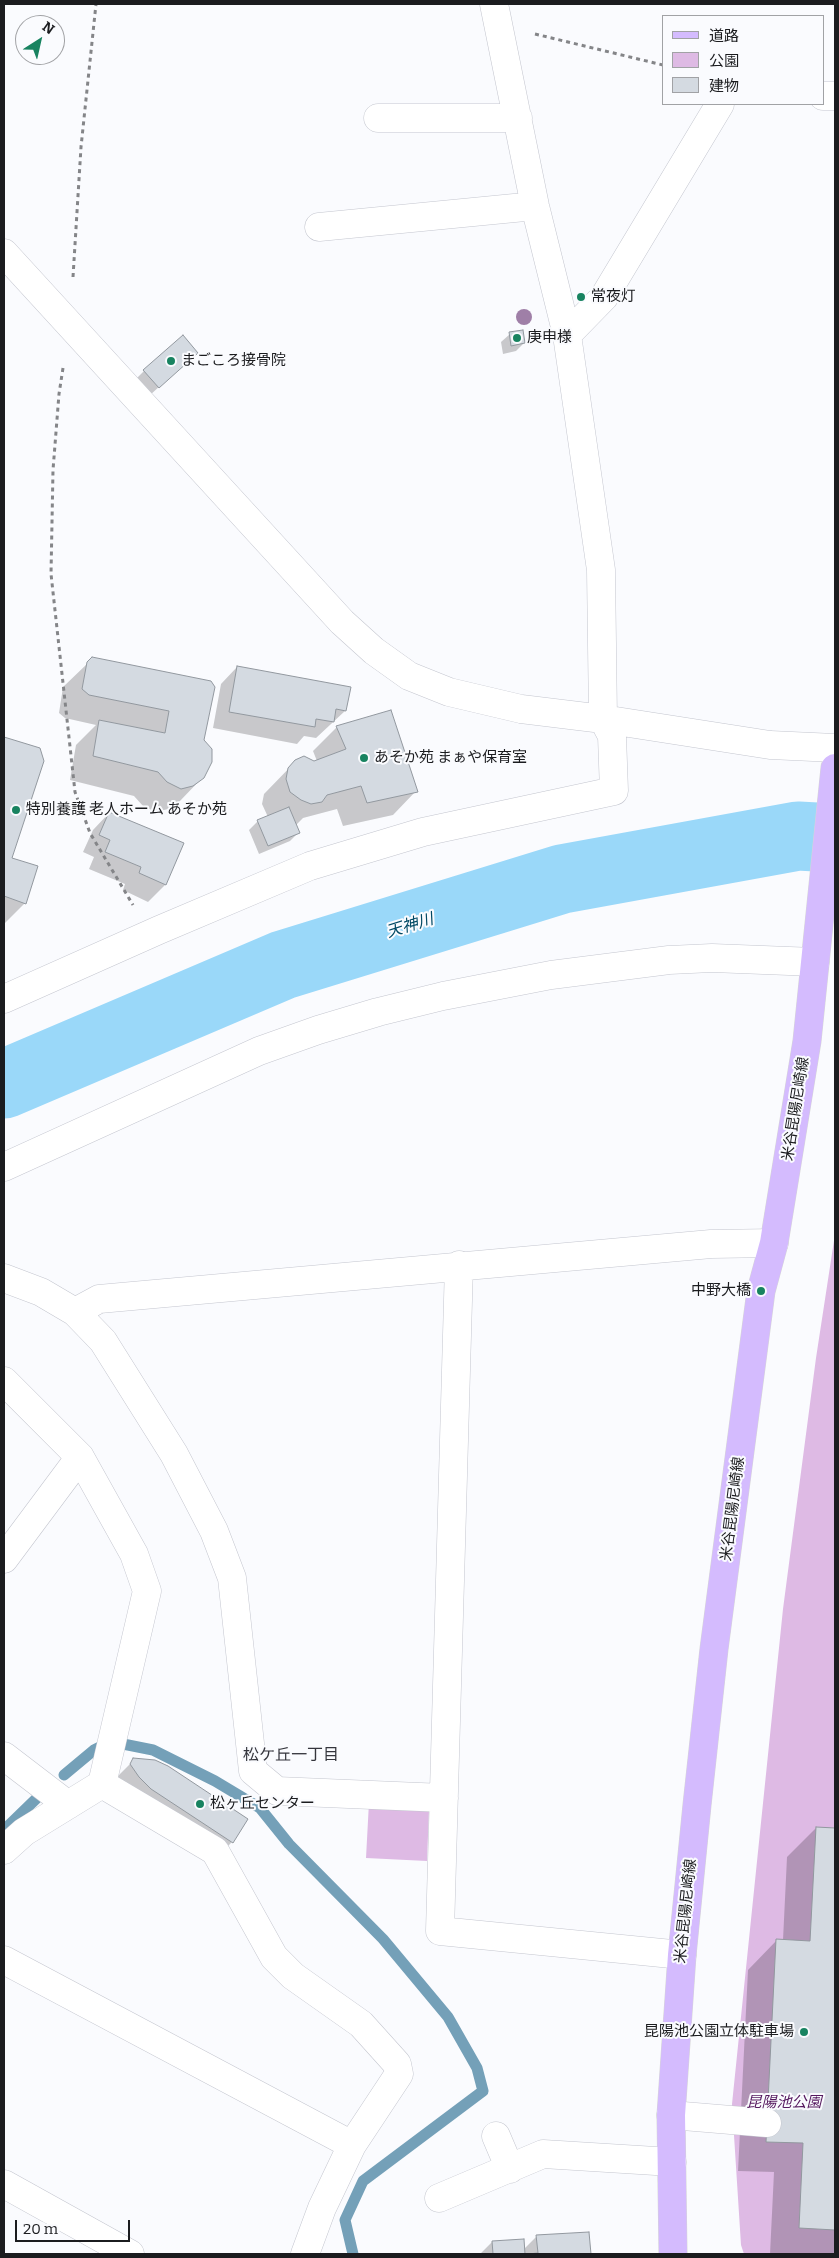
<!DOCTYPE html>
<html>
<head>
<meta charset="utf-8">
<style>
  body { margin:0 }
  #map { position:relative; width:839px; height:2258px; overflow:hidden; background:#fafbfe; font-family:Bitter,"Noto Sans JP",serif }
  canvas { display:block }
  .frame { position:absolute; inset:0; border:5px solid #1b1c1f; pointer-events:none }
  .legend { position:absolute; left:662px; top:15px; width:162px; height:90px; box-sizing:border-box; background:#fafbfe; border:1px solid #a1a2a5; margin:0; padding:6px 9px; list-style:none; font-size:15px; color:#1b1c1f }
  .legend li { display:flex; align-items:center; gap:10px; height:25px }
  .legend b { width:25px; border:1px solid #a1a2a5 }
  .north { position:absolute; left:15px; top:15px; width:50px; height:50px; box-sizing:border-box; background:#fafbfe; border:1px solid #a1a2a5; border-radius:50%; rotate:35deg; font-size:14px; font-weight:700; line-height:20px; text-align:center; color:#1b1c1f }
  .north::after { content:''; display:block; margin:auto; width:18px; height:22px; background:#188360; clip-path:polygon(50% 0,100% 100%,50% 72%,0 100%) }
  .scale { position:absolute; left:15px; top:2220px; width:115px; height:22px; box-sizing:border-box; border:2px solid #1b1c1f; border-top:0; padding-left:6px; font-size:15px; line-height:18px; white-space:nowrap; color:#1b1c1f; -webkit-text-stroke:4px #fafbfe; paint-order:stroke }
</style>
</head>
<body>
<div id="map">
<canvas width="839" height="2258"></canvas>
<div class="frame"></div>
<ul class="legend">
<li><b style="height:6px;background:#d4bbfe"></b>道路</li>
<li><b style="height:14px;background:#debae4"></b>公園</li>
<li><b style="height:14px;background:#d4dae1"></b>建物</li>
</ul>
<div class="north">N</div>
<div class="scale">20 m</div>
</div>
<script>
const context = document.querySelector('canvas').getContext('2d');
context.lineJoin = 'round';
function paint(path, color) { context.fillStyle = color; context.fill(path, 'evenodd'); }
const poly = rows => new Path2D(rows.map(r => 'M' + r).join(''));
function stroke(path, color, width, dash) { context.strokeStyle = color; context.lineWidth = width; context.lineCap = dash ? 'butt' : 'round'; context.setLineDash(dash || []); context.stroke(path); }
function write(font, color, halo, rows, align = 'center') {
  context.font = font + ' Bitter,"Noto Sans JP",serif'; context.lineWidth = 4; context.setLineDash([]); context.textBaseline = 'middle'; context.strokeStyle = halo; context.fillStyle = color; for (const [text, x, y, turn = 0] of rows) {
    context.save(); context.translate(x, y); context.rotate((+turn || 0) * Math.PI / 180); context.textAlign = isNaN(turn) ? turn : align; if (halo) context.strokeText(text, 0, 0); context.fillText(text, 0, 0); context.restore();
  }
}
paint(poly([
  [835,1234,835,2254,744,2254,741,2245,732,2104,783,1609,816,1358],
  [369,1802,429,1810,427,1861,366,1858]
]), '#debae4');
paint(poly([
  [510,334,524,343,516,351,503,354,501,342],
  [188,361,150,395,136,379,144,371],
  [88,663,210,682,202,740,203,777,179,802,168,809,156,812,143,806,134,796,70,780,76,745,96,725,65,718,59,713,63,687],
  [237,667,345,711,316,738,304,736,297,744,213,728,221,684],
  [337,727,416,791,393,815,343,826,337,809,303,818,296,825,298,833,290,841,259,854,249,830,258,821,268,817,262,804,264,794,296,761,317,761,313,751],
  [4,738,39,749,11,859,25,903,4,924],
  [109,813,182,844,165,885,148,902,123,890,125,884,89,869,94,857,83,852,93,830],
  [134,1760,232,1842,215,1859,117,1777],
  [816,1828,835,1829,835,2254,770,2254,774,2172,738,2171,748,1970,777,1940,783,1940,787,1857],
  [588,2233,589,2254,480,2254,492,2242,523,2250,537,2236]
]), '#0003');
stroke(poly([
  [64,1775,94,1750,104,1745,118,1743,153,1750,215,1781,260,1808,289,1844,383,1939,448,2017,477,2068,483,2091,363,2181,345,2220,353,2254],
  [4,1830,38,1797]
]), '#74a0b8', 11);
stroke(poly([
  [4,1084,283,965,562,879,798,836,835,838]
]), '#9ad8f9', 69);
const building = poly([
  [523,330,525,343,511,346,509,332,523,330],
  [183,335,198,353,159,388,143,370,183,335],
  [92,657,211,681,215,687,204,740,212,749,212,762,204,778,193,786,181,789,167,782,158,772,93,756,99,720,165,733,169,711,89,695,82,689,87,662,92,657],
  [237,666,351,687,346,711,336,709,334,722,316,719,315,727,229,712,237,666],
  [391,710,418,792,367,803,361,786,327,795,322,802,311,804,301,800,290,792,286,779,288,768,295,760,304,756,314,761,346,749,336,726,391,710],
  [4,737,40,748,44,761,12,858,38,866,26,904,4,896,4,737],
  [289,807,300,833,268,846,257,820,289,807],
  [109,812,184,843,166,885,139,873,141,867,105,852,110,840,99,835,109,812],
  [133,1758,155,1760,168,1766,248,1819,233,1843,151,1789,139,1777,130,1764,133,1758],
  [816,1827,835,1828,835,2230,799,2228,803,2143,766,2142,776,1939,810,1941,816,1827],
  [589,2232,591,2254,528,2254,538,2253,536,2235,589,2232],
  [524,2239,525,2254,493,2254,492,2241,524,2239]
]);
paint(building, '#d4dae1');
stroke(building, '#92989f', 1);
const minor = poly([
  [823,96,835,96],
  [378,118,518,118],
  [319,227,535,206],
  [4,253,342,622,374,651,409,676,449,692,521,709,603,719,770,745,835,748],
  [567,335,604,297,720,104],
  [4,999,159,930,310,866,423,832,614,791,612,736,603,719,601,570,567,335,535,206,494,4],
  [4,1167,259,1051,318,1030,378,1012,443,996,551,975,669,960,712,958,815,962],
  [459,1265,440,1931,682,1955],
  [4,1278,41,1292,75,1312,103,1341,174,1454,214,1531,232,1578,253,1771,277,1791,444,1798],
  [75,1312,99,1299,711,1244,774,1243],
  [4,1381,80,1457,134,1554,147,1591,102,1784,24,1832,4,1850],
  [4,1559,80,1457],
  [4,1756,68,1805],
  [102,1784,215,1851,274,1957,293,1976,361,2024,397,2064,399,2074,352,2145,322,2208,305,2254],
  [4,1960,352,2145],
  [671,2115,767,2123],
  [496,2136,510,2169],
  [4,2184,130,2254],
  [439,2198,543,2154,672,2162]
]);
const major = poly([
  [673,2254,671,2115,682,1955,697,1805,714,1649,761,1291,774,1243,807,1041,835,768]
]);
stroke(minor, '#c4c6cf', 29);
stroke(major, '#d6d6d7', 29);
stroke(poly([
  [535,34,663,65],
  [73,277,81,147,96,4],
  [63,368,59,394,53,470,51,574,75,792,90,833,133,905]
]), '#848588', 3, [4, 4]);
stroke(minor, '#fff', 28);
stroke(major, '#d4bbfe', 28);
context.fillStyle = '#9f7fa7';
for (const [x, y] of [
  [524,317]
]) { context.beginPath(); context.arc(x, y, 8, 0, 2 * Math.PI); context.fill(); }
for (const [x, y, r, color] of [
  [581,297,5,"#188360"],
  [517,338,5,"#188360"],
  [171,361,5,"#188360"],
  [364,758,5,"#188360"],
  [16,810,5,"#188360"],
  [761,1291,5,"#188360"],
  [200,1804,5,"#188360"],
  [804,2032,5,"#188360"]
]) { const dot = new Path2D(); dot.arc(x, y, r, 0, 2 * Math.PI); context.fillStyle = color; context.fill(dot); stroke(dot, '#fafbfe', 2); }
write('15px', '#1b1c1f', '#fafbfe', [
  ["常夜灯",591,297],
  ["庚申様",527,338],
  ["まごころ接骨院",181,361],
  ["あそか苑 まぁや保育室",374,758],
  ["特別養護 老人ホーム あそか苑",26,810],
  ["中野大橋",751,1291,"right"],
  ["松ヶ丘センター",210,1804],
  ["昆陽池公園立体駐車場",794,2032,"right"]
], 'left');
write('15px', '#1b1c1f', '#fafbfe', [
  ["米谷昆陽尼崎線",796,1109,-81],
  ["米谷昆陽尼崎線",733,1509,-83],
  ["米谷昆陽尼崎線",686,1911,-84]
]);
write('italic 15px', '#55195f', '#fafbfe', [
  ["昆陽池公園",784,2103]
]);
write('italic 16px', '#014964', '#fafbfe', [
  ["天神川",410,926,-17]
]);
write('16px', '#34353c', '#fafbfe', [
  ["松ケ丘一丁目",291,1756]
]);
</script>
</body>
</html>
